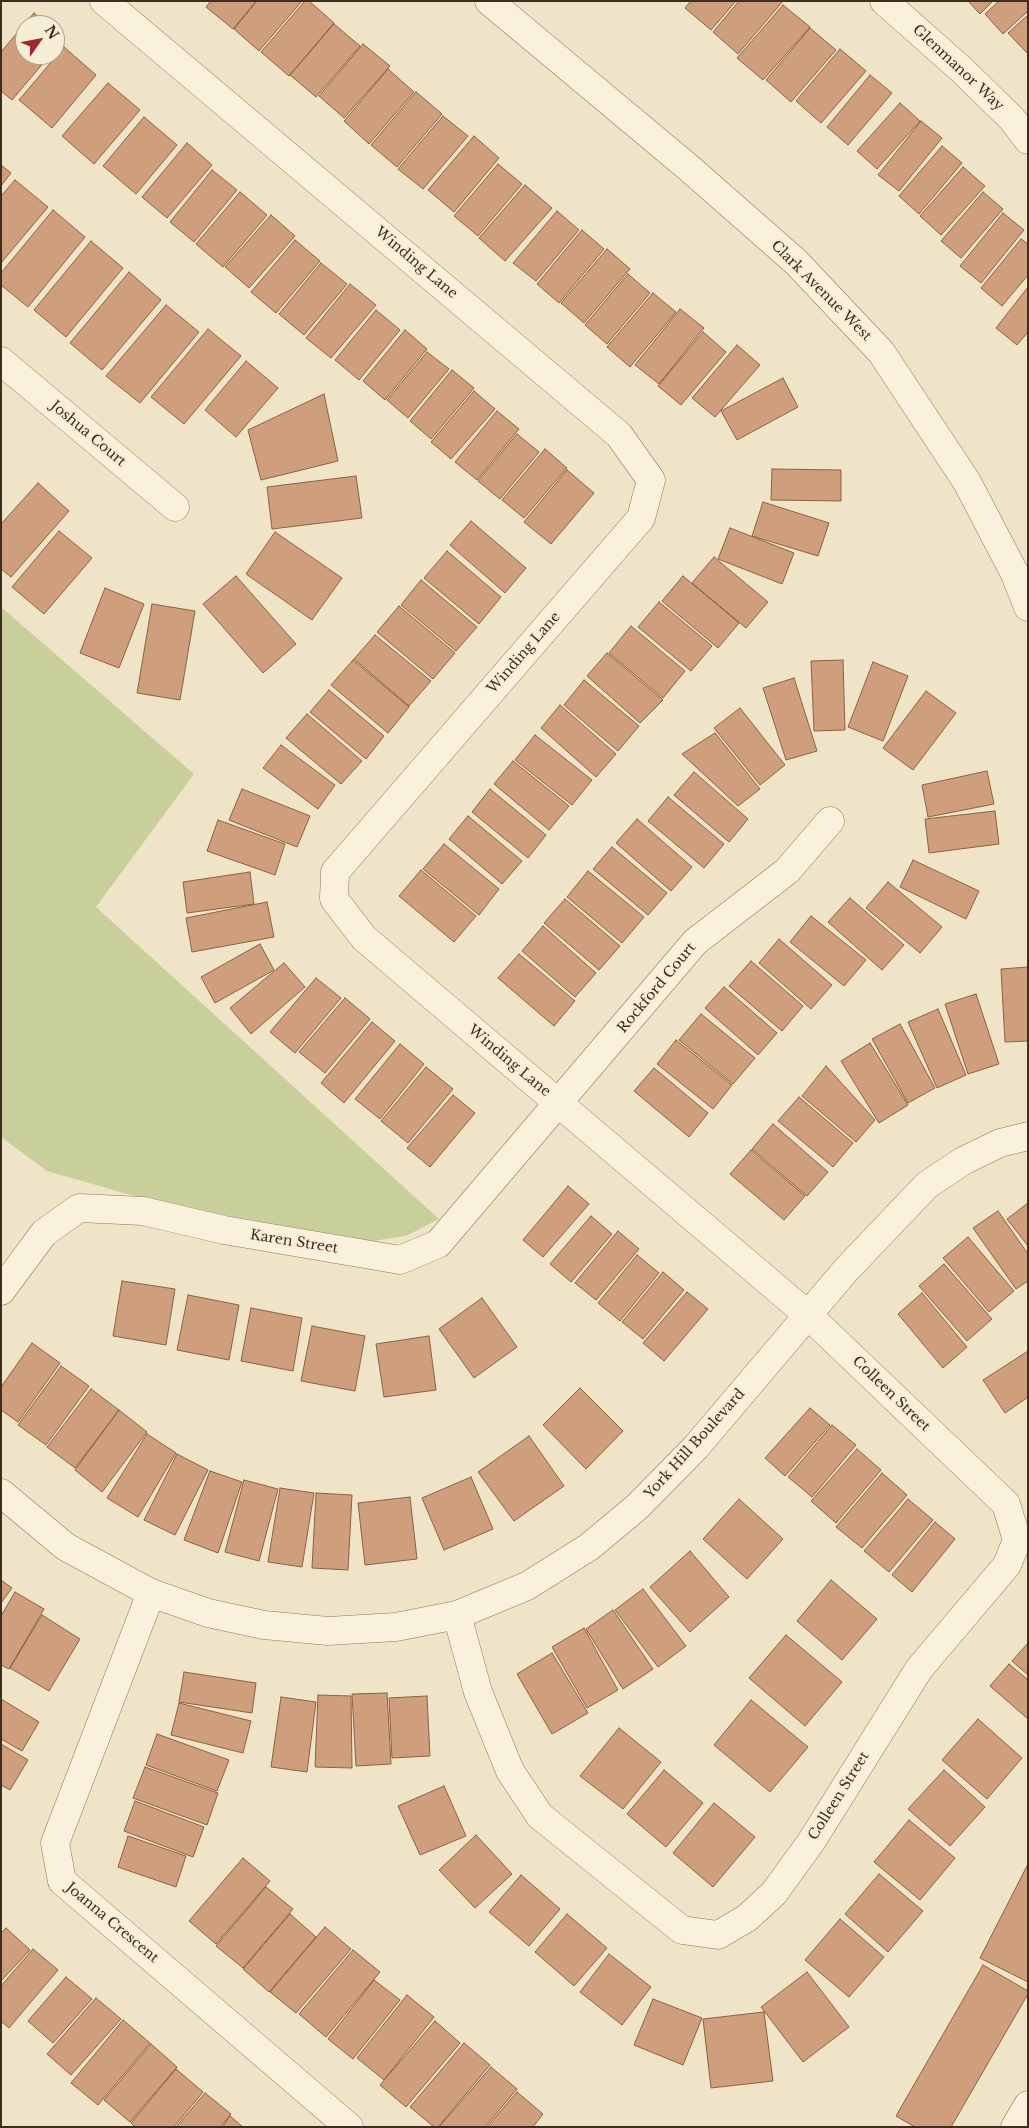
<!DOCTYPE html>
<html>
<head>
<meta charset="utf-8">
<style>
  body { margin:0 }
  #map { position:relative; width:1029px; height:2128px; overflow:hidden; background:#f0e4c8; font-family:"Libre Baskerville",serif }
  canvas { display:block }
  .frame { position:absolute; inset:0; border:2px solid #3d2e20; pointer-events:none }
  .north { position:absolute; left:15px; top:15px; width:50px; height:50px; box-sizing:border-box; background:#f7eed8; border:1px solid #ada18e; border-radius:50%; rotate:57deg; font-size:14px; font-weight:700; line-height:20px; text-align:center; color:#3d2e20 }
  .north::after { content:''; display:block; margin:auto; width:18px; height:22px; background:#9e2a2b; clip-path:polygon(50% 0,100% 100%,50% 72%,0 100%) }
</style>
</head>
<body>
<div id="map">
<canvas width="1029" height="2128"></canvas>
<div class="frame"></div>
<div class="north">N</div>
</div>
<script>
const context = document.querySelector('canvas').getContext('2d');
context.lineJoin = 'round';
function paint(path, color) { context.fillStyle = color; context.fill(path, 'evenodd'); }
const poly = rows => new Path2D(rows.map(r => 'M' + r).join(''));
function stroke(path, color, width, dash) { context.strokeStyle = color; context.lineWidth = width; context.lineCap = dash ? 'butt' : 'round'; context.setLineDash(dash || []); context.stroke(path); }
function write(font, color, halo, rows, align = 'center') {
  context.font = font + ' "Libre Baskerville",serif'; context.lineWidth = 5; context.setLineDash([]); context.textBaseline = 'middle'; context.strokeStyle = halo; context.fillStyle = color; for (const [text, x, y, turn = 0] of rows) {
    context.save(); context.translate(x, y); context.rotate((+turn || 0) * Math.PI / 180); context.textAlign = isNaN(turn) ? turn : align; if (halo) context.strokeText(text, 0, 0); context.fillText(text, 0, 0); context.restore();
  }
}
paint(poly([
  [1,607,194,774,96,907,439,1219,406,1236,373,1241,166,1205,47,1171,1,1137]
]), '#c9cf9b');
const building = poly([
  [211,1,256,1,233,29,206,7,211,1],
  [257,1,302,1,259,51,234,29,257,1],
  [305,1,309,1,334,23,289,76,261,52,305,1],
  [691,1,736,1,711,30,685,8,691,1],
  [739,1,783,1,738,54,713,32,739,1],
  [968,1,993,1,980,14,968,1],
  [999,1,1028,1,1028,11,1003,34,985,14,999,1],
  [783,5,810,27,763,80,737,58,783,5],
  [34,13,48,25,25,25,25,55,50,55,12,100,1,91,1,52,34,13],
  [1028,15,1028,52,1027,53,1008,33,1028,15],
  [334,24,360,46,316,97,290,75,334,24],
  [810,28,836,50,791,102,766,80,810,28],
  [55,31,63,39,55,49,55,31],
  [363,44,390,66,344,118,319,96,363,44],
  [64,47,96,75,52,128,19,100,64,47],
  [840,49,866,71,821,123,796,101,840,49],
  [388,69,414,92,369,144,344,121,388,69],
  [870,75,892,93,848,145,827,127,870,75],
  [108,83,140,110,94,164,62,136,108,83],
  [416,92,442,114,397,167,371,145,416,92],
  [900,103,920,121,877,169,857,151,900,103],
  [443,116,468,136,423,189,398,169,443,116],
  [144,117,177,145,136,194,103,166,144,117],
  [921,121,942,138,899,191,878,175,921,121],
  [474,136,499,158,454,212,428,190,474,136],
  [187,143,212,165,167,218,142,197,187,143],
  [942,146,962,163,919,214,899,196,942,146],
  [498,164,522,184,478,236,454,216,498,164],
  [1,165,11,173,1,186,1,165],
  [963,167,985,186,941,235,920,216,963,167],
  [212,170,237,190,194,242,170,222,212,170],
  [15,180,48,207,1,263,1,196,15,180],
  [525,185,552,208,505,261,479,238,525,185],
  [240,192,267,215,223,267,196,244,240,192],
  [983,192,1003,209,961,258,941,241,983,192],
  [53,210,85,237,28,307,1,285,1,273,53,210],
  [557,211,579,230,536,281,513,263,557,211],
  [1003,213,1024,230,981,283,960,266,1003,213],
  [271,215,295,236,249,288,225,267,271,215],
  [582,230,604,249,559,303,537,284,582,230],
  [1021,239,1028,244,1028,275,1002,306,981,288,1021,239],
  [295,240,320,261,276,313,251,292,295,240],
  [91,241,123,268,66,337,34,310,91,241],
  [607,249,630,269,584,323,561,303,607,249],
  [321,263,347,284,304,335,279,314,321,263],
  [129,272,161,300,102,370,70,343,129,272],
  [628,274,650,293,607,344,585,325,628,274],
  [350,284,376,305,331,358,306,338,350,284],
  [1028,287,1028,332,1017,345,996,328,1028,287],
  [653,293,676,312,630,367,607,347,653,293],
  [166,305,199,332,140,403,106,376,166,305],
  [680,309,704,328,659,384,635,365,680,309],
  [376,310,400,330,359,380,335,360,376,310],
  [208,329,241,356,184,424,151,397,208,329],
  [405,330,427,349,385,400,363,381,405,330],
  [703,332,726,352,681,405,658,386,703,332],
  [737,345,760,365,715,417,692,398,737,345],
  [427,352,449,369,408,418,387,400,427,352],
  [246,361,278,388,236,437,205,410,246,361],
  [452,370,474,388,431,439,410,421,452,370],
  [783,378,798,407,737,440,721,411,783,378],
  [474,391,495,409,451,459,431,442,474,391],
  [324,394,338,461,261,480,248,430,324,394],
  [497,411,519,429,477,480,455,462,497,411],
  [517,434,539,452,500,499,478,481,517,434],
  [545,449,567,468,524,518,502,500,545,449],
  [772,469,841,470,841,501,771,500,772,469],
  [567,470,594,493,551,544,524,522,567,470],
  [356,476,362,518,272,529,267,487,356,476],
  [38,483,69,511,11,577,1,569,1,524,38,483],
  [763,502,829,523,818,556,752,536,763,502],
  [471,521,526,568,505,593,450,545,471,521],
  [730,528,794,553,782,584,718,559,730,528],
  [59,531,92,558,44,614,12,587,59,531],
  [275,532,342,578,312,620,246,574,275,532],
  [447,551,501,597,479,624,424,578,447,551],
  [714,557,768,602,746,628,692,583,714,557],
  [236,576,296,644,263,673,203,604,236,576],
  [683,576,739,623,718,648,662,601,683,576],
  [421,580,477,627,456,651,401,605,421,580],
  [105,588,144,604,119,668,80,653,105,588],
  [659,602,712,646,691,671,638,627,659,602],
  [152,604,195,611,180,700,137,693,152,604],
  [399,606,455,653,433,679,377,632,399,606],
  [631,626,685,671,663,698,609,653,631,626],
  [375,635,431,681,409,706,354,659,375,635],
  [607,653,663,700,640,723,587,676,607,653],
  [353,660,409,707,388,733,331,685,353,660],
  [843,660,845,730,814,731,811,661,843,660],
  [873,662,908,676,883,741,848,727,873,662],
  [794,678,817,751,786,760,763,688,794,678],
  [584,680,639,726,618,751,564,705,584,680],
  [329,690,384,736,366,759,310,712,329,690],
  [926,691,956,713,913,770,883,748,926,691],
  [560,705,616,754,596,777,541,728,560,705],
  [740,708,785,765,760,785,714,728,740,708],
  [307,714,362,761,341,784,286,738,307,714],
  [715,733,760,789,738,806,682,754,715,733],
  [535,735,592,780,572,805,515,760,535,735],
  [281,745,335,785,318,809,263,768,281,745],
  [513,761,569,806,549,830,494,784,513,761],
  [987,771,994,804,928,817,922,785,987,771],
  [694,772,748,819,729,842,674,795,694,772],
  [242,789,310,816,297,847,229,820,242,789],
  [490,789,546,835,528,858,472,812,490,789],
  [668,797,724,844,704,868,648,821,668,797],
  [995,811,999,844,929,853,925,819,995,811],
  [468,816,522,861,502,884,449,839,468,816],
  [637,819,692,867,671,891,616,843,637,819],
  [218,820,285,844,275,875,207,851,218,820],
  [444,844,499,889,479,915,423,869,444,844],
  [612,847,667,893,648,915,593,869,612,847],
  [913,860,979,891,966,919,900,887,913,860],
  [421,870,476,916,454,942,399,896,421,870],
  [588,871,644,917,622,943,567,897,588,871],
  [250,872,254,904,187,913,183,882,250,872],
  [888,882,942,927,920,953,866,908,888,882],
  [850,898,904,945,882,970,828,922,850,898],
  [565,899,620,946,599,970,544,923,565,899],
  [267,902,274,937,192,952,186,918,267,902],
  [811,916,866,960,844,986,790,942,811,916],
  [543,926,596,973,575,997,522,951,543,926],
  [779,939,832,985,811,1009,759,963,779,939],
  [260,944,274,970,215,1003,201,977,260,944],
  [519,954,575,1001,554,1026,498,978,519,954],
  [751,961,803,1006,782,1031,729,986,751,961],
  [284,963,305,987,251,1034,230,1008,284,963],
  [1028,967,1028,1041,1005,1042,1001,969,1028,967],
  [316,978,341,998,295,1053,270,1032,316,978],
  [724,987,777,1033,758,1055,705,1008,724,987],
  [976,994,999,1064,968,1074,945,1004,976,994],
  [345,998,370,1019,325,1073,299,1052,345,998],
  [938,1009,966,1075,937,1088,908,1022,938,1009],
  [701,1014,755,1058,733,1084,679,1040,701,1014],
  [372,1022,395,1041,344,1103,321,1083,372,1022],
  [900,1024,935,1088,908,1103,872,1039,900,1024],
  [676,1040,732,1085,713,1109,657,1064,676,1040],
  [870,1043,908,1105,879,1123,841,1061,870,1043],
  [400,1044,424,1064,380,1119,355,1099,400,1044],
  [826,1066,875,1120,856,1142,802,1096,826,1066],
  [426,1067,453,1089,408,1143,381,1121,426,1067],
  [654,1068,708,1113,689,1137,634,1091,654,1068],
  [453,1095,475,1113,430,1167,407,1148,453,1095],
  [799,1097,853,1143,833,1167,778,1121,799,1097],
  [773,1124,828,1172,807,1196,752,1149,773,1124],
  [751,1150,805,1196,784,1220,730,1174,751,1150],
  [568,1186,589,1204,543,1257,523,1240,568,1186],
  [1028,1203,1028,1246,1007,1219,1028,1203],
  [998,1211,1028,1254,1028,1281,1016,1289,973,1228,998,1211],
  [591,1216,612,1234,571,1282,550,1264,591,1216],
  [618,1231,639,1249,596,1300,575,1283,618,1231],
  [968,1237,1014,1291,989,1312,943,1258,968,1237],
  [637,1255,659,1273,620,1321,598,1303,637,1255],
  [944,1264,992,1319,967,1341,919,1286,944,1264],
  [663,1272,684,1290,643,1339,622,1322,663,1272],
  [122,1281,175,1289,166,1345,113,1336,122,1281],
  [687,1292,708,1309,664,1361,643,1343,687,1292],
  [922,1293,967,1347,943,1368,898,1314,922,1293],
  [188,1295,239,1305,229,1360,177,1350,188,1295],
  [482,1298,517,1347,474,1378,439,1329,482,1298],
  [251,1308,302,1318,293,1371,241,1361,251,1308],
  [312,1326,365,1336,355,1391,301,1381,312,1326],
  [429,1336,436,1390,384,1397,376,1344,429,1336],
  [32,1343,60,1363,18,1422,1,1410,1,1387,32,1343],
  [1028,1351,1028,1397,1005,1413,983,1380,1028,1351],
  [61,1366,89,1386,46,1445,18,1425,61,1366],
  [580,1388,623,1431,586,1469,543,1425,580,1388],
  [91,1389,119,1410,75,1468,47,1447,91,1389],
  [810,1408,830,1425,785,1476,765,1458,810,1408],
  [119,1410,147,1432,102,1492,75,1470,119,1410],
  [832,1425,856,1445,812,1497,788,1477,832,1425],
  [147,1434,176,1453,138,1517,107,1498,147,1434],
  [529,1436,564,1486,514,1521,478,1472,529,1436],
  [857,1449,881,1470,836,1523,811,1501,857,1449],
  [177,1454,208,1470,175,1535,144,1520,177,1454],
  [210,1471,242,1482,218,1553,184,1540,210,1471],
  [882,1473,907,1495,862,1548,836,1527,882,1473],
  [471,1477,493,1529,444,1550,422,1498,471,1477],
  [244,1480,278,1489,259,1561,225,1552,244,1480],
  [280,1488,314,1493,302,1567,268,1562,280,1488],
  [316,1493,352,1495,348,1570,312,1568,316,1493],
  [410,1497,417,1559,365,1565,358,1503,410,1497],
  [739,1499,783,1539,747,1579,703,1539,739,1499],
  [908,1499,933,1520,889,1572,864,1551,908,1499],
  [935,1522,955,1539,912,1592,892,1575,935,1522],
  [690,1551,729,1597,690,1632,650,1587,690,1551],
  [1,1580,12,1588,1,1603,1,1580],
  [831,1580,877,1619,842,1660,797,1621,831,1580],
  [643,1589,686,1646,658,1667,615,1610,643,1589],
  [15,1592,44,1609,9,1669,1,1665,1,1616,15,1592],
  [613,1610,653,1669,623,1689,586,1629,613,1610],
  [42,1615,80,1639,49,1691,10,1668,42,1615],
  [584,1628,618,1690,587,1708,552,1647,584,1628],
  [786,1635,842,1682,805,1726,749,1678,786,1635],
  [1028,1643,1028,1675,1012,1661,1028,1643],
  [552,1653,588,1713,552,1734,517,1674,552,1653],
  [1009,1664,1028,1680,1028,1719,990,1686,1009,1664],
  [184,1672,256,1683,252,1713,179,1702,184,1672],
  [387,1693,391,1764,356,1766,352,1694,387,1693],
  [318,1695,351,1696,352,1768,315,1767,318,1695],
  [427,1696,430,1756,392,1758,389,1698,427,1696],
  [281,1697,316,1702,307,1772,271,1767,281,1697],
  [1,1699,39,1722,22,1751,1,1739,1,1699],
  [751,1700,808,1747,770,1792,714,1745,751,1700],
  [179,1703,251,1721,243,1753,171,1735,179,1703],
  [978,1719,1022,1758,987,1799,942,1760,978,1719],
  [619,1728,661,1762,623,1809,580,1776,619,1728],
  [157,1734,229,1760,217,1791,146,1765,157,1734],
  [1,1744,28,1760,10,1790,1,1785,1,1744],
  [145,1767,218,1793,207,1825,133,1798,145,1767],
  [664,1770,703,1803,666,1847,627,1814,664,1770],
  [944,1770,985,1807,950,1846,908,1809,944,1770],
  [444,1786,466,1836,420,1855,398,1806,444,1786],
  [135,1801,204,1827,193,1857,124,1831,135,1801],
  [714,1803,755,1837,713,1887,673,1853,714,1803],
  [909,1820,955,1858,920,1900,874,1862,909,1820],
  [476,1835,512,1874,475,1908,439,1870,476,1835],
  [128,1836,186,1856,176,1887,118,1867,128,1836],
  [243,1858,270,1881,216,1944,189,1921,243,1858],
  [1028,1864,1028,1982,980,1958,1028,1864],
  [879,1874,923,1911,888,1952,845,1914,879,1874],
  [521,1875,560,1909,529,1946,489,1912,521,1875],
  [266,1887,293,1909,243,1968,216,1946,266,1887],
  [290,1914,316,1937,269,1992,243,1969,290,1914],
  [567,1914,607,1948,574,1986,535,1952,567,1914],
  [840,1919,884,1957,849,1997,805,1960,840,1919],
  [325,1927,351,1949,296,2013,270,1992,325,1927],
  [6,1928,30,1950,1,1981,1,1933,6,1928],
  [33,1949,58,1970,9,2028,1,2021,1,1986,33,1949],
  [353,1950,380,1972,326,2037,299,2014,353,1950],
  [609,1954,651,1987,622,2025,580,1992,609,1954],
  [983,1965,1028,1991,1028,1994,951,2127,915,2127,896,2116,983,1965],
  [807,1972,849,2027,803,2062,761,2007,807,1972],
  [66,1977,92,1999,53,2043,28,2021,66,1977],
  [374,1980,400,2000,353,2059,328,2039,374,1980],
  [407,1995,434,2017,384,2080,357,2058,407,1995],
  [96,1998,121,2019,71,2075,47,2054,96,1998],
  [653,1999,702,2018,683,2065,634,2045,653,1999],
  [764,2012,773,2081,711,2088,703,2019,764,2012],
  [123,2020,150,2043,98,2105,71,2083,123,2020],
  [435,2021,460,2043,406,2107,380,2085,435,2021],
  [464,2043,490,2065,438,2127,434,2127,410,2107,464,2043],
  [151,2044,177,2067,130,2122,104,2100,151,2044],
  [491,2067,517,2089,485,2127,439,2127,491,2067],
  [176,2069,203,2092,174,2127,135,2127,131,2123,176,2069],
  [517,2092,543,2114,533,2127,487,2127,517,2092],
  [205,2093,231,2114,220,2127,176,2127,205,2093],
  [230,2116,243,2127,222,2127,230,2116]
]);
paint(building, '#cf9f7d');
stroke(building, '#8d5f41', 1);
const minor = poly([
  [104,1,619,435,651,480,641,518,335,872,334,899,364,938,808,1315,1006,1504,1017,1540,1007,1565,919,1669,811,1842,774,1893,747,1918,718,1935,682,1930,540,1816,510,1771,478,1692,457,1615],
  [489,1,689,168,796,262,881,352,967,482,1015,574,1028,607],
  [884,1,962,70,1012,119,1028,140],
  [1,361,175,507],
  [1,1291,44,1233,79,1208,143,1211,224,1230,400,1260,438,1244,695,942,787,871,830,821],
  [1,1493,66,1547,151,1593,208,1613,264,1625,328,1631,396,1627,457,1615,527,1586,589,1547,637,1507,696,1447,846,1270,927,1185,963,1161,1000,1143,1028,1136],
  [151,1593,55,1843,62,1881,349,2127],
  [1015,2127,1028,2105]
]);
stroke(minor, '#8d765c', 29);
stroke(minor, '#faf1dc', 28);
write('14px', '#3d2e20', '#f7eed8', [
  ["Glenmanor Way",958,68,43],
  ["Winding Lane",416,263,40],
  ["Clark Avenue West",821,291,45],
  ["Joshua Court",88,434,40],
  ["Winding Lane",524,653,-49],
  ["Rockford Court",657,988,-50],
  ["Winding Lane",509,1061,40],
  ["Karen Street",294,1242,9],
  ["Colleen Street",891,1394,44],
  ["York Hill Boulevard",695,1444,-48],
  ["Colleen Street",839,1796,-58],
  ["Joanna Crescent",112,1923,40]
]);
</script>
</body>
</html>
